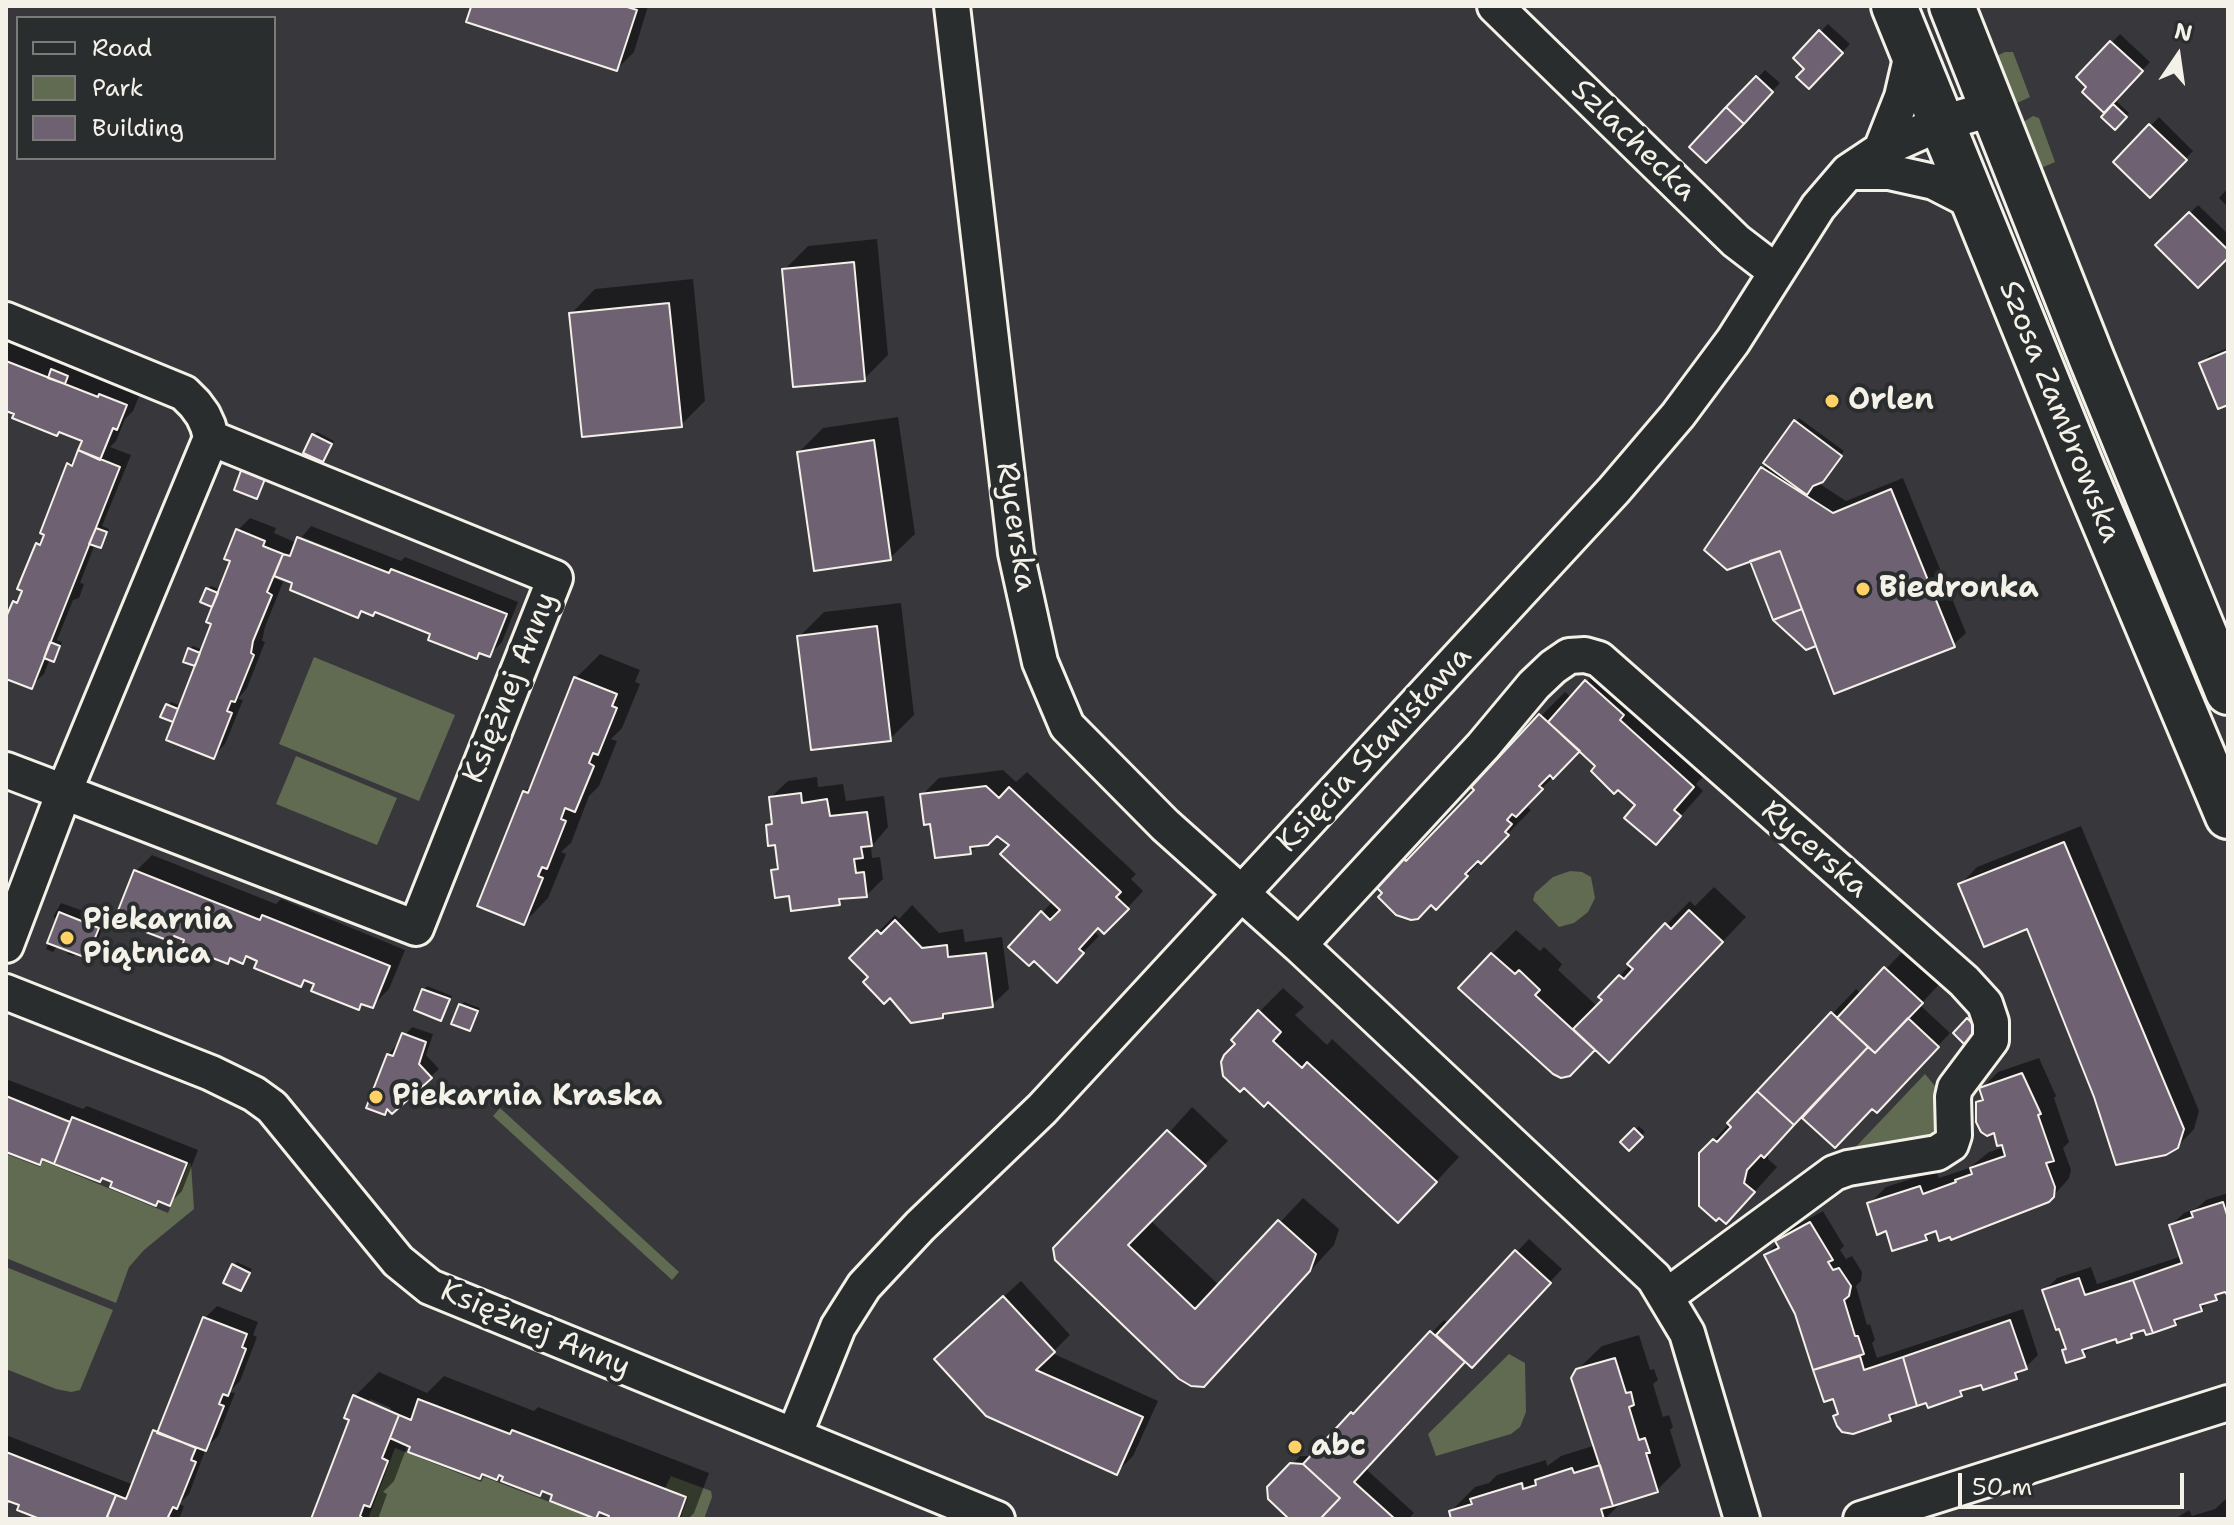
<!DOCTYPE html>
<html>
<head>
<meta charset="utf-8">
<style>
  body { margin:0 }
  #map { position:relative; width:2234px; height:1525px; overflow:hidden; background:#38383c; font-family:"Shantell Sans",sans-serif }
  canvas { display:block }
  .frame { position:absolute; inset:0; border:8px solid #f4f1e8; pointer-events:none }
  .legend { position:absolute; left:16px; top:16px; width:260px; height:144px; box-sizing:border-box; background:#2a2d2e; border:2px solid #7b7b78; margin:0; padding:10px 14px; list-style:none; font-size:24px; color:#f4f1e8 }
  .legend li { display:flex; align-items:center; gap:16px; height:40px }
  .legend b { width:40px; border:2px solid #7b7b78 }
  .north { position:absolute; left:2138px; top:16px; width:80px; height:80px; -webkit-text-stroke:6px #2a2d2e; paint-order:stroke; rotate:13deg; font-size:22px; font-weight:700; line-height:32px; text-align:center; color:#f4f1e8 }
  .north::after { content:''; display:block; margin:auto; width:28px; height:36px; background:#f4f1e8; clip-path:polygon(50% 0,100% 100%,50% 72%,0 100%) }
  .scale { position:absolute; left:1958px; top:1473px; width:226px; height:36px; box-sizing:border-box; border:4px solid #f4f1e8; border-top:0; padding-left:10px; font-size:24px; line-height:28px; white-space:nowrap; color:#f4f1e8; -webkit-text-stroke:6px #2a2d2e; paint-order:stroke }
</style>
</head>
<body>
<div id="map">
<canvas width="2234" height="1525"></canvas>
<div class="frame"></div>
<ul class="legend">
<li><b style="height:10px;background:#2a2d2e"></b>Road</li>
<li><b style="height:22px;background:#616b51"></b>Park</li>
<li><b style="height:22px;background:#6e6272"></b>Building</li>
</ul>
<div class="north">N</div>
<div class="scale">50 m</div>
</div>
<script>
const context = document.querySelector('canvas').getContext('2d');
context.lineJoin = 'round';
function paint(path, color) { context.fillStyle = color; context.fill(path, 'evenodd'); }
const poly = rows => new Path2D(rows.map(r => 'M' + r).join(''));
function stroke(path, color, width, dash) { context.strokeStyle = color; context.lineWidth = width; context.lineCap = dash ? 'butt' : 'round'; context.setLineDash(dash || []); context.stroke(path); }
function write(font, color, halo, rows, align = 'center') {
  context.font = font + ' "Shantell Sans",sans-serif'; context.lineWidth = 8; context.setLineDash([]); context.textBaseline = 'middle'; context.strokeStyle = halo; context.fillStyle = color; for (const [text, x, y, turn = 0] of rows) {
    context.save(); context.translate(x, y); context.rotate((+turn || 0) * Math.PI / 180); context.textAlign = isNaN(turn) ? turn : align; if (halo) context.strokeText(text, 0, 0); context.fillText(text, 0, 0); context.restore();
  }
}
paint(poly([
  [2005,52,2013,52,2030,97,2011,106,1992,58],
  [2033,116,2039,118,2055,162,2039,169,2020,124],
  [314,657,455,715,419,801,279,744],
  [296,756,397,798,377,845,276,804],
  [1570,871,1582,872,1591,877,1595,898,1588,912,1574,923,1559,927,1533,900,1535,893,1553,877],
  [1925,1074,1939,1091,1940,1138,1849,1154],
  [500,1108,679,1272,672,1280,493,1116],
  [6,1154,40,1167,43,1161,168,1213,189,1163,191,1164,194,1209,144,1250,129,1267,116,1303,6,1258],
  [6,1267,113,1310,80,1390,71,1392,56,1389,6,1369],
  [1509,1354,1525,1363,1526,1412,1520,1427,1511,1434,1436,1456,1428,1434],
  [395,1448,481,1482,484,1477,594,1519,368,1519],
  [671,1476,711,1491,712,1497,704,1519,680,1519,688,1497,665,1488]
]), '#616b51');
paint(poly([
  [473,6,648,6,634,52,617,69],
  [1828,24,1850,44,1809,87,1807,69,1795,58],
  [2120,34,2150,62,2115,100,2129,113,2115,127,2107,113,2085,92,2089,87,2078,77],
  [1765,70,1780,83,1706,160,1692,146],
  [2159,117,2193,151,2150,196,2115,162],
  [2228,188,2228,205,2227,206,2219,198],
  [2198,205,2228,234,2228,255,2158,245],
  [877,239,888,355,864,379,784,270,808,246],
  [693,279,705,401,681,425,571,314,595,289],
  [6,338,115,381,142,389,133,411,125,419,116,441,110,447,131,455,102,526,109,529,104,543,100,546,95,544,80,583,84,584,79,598,73,600,57,640,62,642,57,656,54,660,50,658,44,674,31,686,6,677,6,622,14,602,23,593,25,590,20,588,37,544,47,534,69,465,78,455,84,439,6,409],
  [2228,348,2228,403,2202,363,2210,355],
  [898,417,915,534,890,558,799,452,823,428],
  [1799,418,1844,451,1826,476,1817,482,1846,501,1903,478,1966,633,1953,645,1817,643,1753,562,1707,550],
  [317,432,334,441,323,460,313,436],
  [250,518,276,528,274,533,297,543,311,526,401,561,405,557,518,602,502,642,490,654,481,651,476,656,433,633,376,610,363,610,358,615,295,582,275,575,274,578,283,582,265,627,262,641,265,642,247,688,238,699,243,700,225,744,213,757,178,714,172,720,168,705,171,702,181,706,197,665,190,649,193,646,203,650,214,623,215,606,207,590,211,586,221,590,233,560,238,530],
  [302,537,343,553,343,557,302,541],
  [901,603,914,715,890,739,800,636,824,612],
  [600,654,640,670,635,682,640,684,622,728,611,739,617,741,599,786,589,796,571,843,561,852,566,854,548,898,524,923,524,792,534,783,576,678],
  [1610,657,1717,762,1696,784,1703,791,1679,818,1656,842,1637,805,1581,749,1533,797,1535,799,1528,807,1531,810,1436,907,1431,902,1385,893,1379,887,1477,790,1541,716,1565,692,1572,698],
  [1003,770,1016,782,1027,772,1136,874,1131,879,1143,891,1121,915,1099,926,1094,931,1099,936,1073,963,1034,958,1011,946,1053,901,1012,845,998,833,970,852,932,822,922,795,939,778],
  [817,777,818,787,843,784,846,801,884,796,888,827,871,847,872,858,880,857,883,879,867,895,845,897,839,903,791,894,773,870,780,864,777,843,768,826,774,820,771,797,788,781],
  [2081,826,2199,1111,2194,1129,2177,1147,2096,1097,2028,927,1961,884,1977,867],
  [152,855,276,904,281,899,405,950,389,989,372,1006,364,1002,358,1008,316,983,306,979,301,984,249,955,242,961,232,957,227,962,187,939,177,935,172,940,136,871],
  [1714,887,1746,917,1633,1036,1596,1049,1575,1070,1492,954,1516,930,1540,951,1544,947,1562,964,1558,970,1598,1007,1605,1000,1601,997,1666,925,1690,901,1695,906],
  [61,903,106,919,95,948,87,956,78,952,74,956,67,954,70,949,58,945,53,952,46,949,58,919,53,917],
  [912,905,939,933,963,929,965,942,1002,937,1009,989,992,1005,948,1011,942,1017,871,977,852,958,895,915,899,919],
  [1910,944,1945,978,1920,1005,1950,1033,1889,1098,1872,1107,1835,1145,1803,1116,1769,1151,1768,1159,1777,1167,1750,1197,1701,1154,1833,1013,1856,989,1862,994],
  [427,986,452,996,441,1019,424,990],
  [1283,988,1304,1007,1295,1015,1327,1045,1332,1039,1459,1157,1422,1197,1238,1044,1259,1012],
  [464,1002,480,1008,469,1029,461,1006],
  [412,1027,433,1034,426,1055,439,1069,392,1112,389,1108,384,1113,388,1055],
  [2039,1058,2056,1096,2054,1098,2069,1142,2063,1148,2071,1170,2069,1178,2065,1183,2048,1201,1937,1228,1926,1238,1887,1229,1869,1204,1886,1187,1936,1171,1939,1178,1969,1168,1989,1152,2005,1147,1978,1103,1984,1097,1981,1089,1998,1072],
  [6,1079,83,1109,87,1106,198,1150,182,1191,170,1203,160,1199,156,1204,103,1176,99,1180,44,1158,39,1163,6,1150],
  [1192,1107,1228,1141,1150,1220,1220,1286,1303,1198,1339,1229,1334,1245,1228,1360,1057,1259],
  [1639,1126,1645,1132,1629,1148,1623,1142],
  [2228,1193,2228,1294,2224,1290,2201,1309,2184,1314,2175,1324,2145,1327,2138,1330,2131,1337,2117,1337,2094,1344,2083,1355,2064,1350,2067,1347,2044,1291,2057,1278,2091,1267,2097,1284,2182,1256,2171,1225,2184,1213,2197,1208,2206,1200],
  [1823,1211,1844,1246,1840,1250,1846,1259,1852,1256,1862,1272,1861,1281,1856,1286,1867,1325,1870,1324,1875,1340,1872,1343,1877,1358,2023,1309,2038,1355,2016,1377,1984,1388,1982,1382,1969,1386,1961,1394,1927,1401,1899,1410,1890,1419,1840,1413,1834,1396,1825,1399,1796,1314,1766,1255,1790,1229],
  [1529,1239,1562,1269,1484,1353,1466,1360,1365,1468,1414,1513,1408,1519,1327,1519,1322,1514,1317,1519,1292,1519,1270,1488,1300,1456,1312,1456,1444,1320,1449,1324],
  [237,1262,252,1269,240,1289,234,1265],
  [1021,1281,1070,1335,1052,1353,1158,1401,1133,1456,1117,1472,953,1342],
  [217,1306,258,1322,253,1335,257,1337,240,1381,229,1392,235,1393,218,1436,206,1448,189,1494,179,1504,184,1506,179,1519,45,1519,10,1500,6,1504,6,1435,134,1485,155,1431,164,1422,205,1318],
  [1639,1335,1650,1370,1654,1369,1658,1380,1653,1384,1663,1417,1669,1415,1673,1427,1670,1430,1681,1466,1657,1490,1623,1501,1605,1519,1453,1519,1451,1511,1475,1487,1489,1483,1497,1475,1546,1460,1547,1466,1561,1456,1596,1445,1577,1370,1602,1346],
  [379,1372,427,1393,444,1376,534,1411,538,1407,709,1473,694,1513,688,1519,610,1519,612,1515,601,1511,596,1516,544,1490,539,1494,501,1474,497,1477,484,1472,480,1477,408,1444,394,1481,383,1492,387,1494,378,1519,313,1519,352,1419,347,1417,355,1396],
  [370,1399,391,1408,390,1411,370,1403],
  [2228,1497,2228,1519,2175,1519,2189,1510,2192,1516,2215,1509]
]), '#0007');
const building = poly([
  [468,6,624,6,637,10,617,71,466,22,471,7,468,6],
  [1819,30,1843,53,1809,89,1796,77,1804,69,1793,58,1819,30],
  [2110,41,2143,71,2104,113,2082,92,2086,87,2076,77,2110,41],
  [1756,76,1773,92,1744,124,1726,107,1756,76],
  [2113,104,2127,117,2115,130,2101,117,2113,104],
  [1726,107,1744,124,1706,163,1689,147,1726,107],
  [2149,124,2187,160,2150,198,2113,162,2149,124],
  [2189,212,2228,250,2228,258,2198,288,2155,245,2189,212],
  [854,262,865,381,793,387,782,269,854,262],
  [669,303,682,427,582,437,569,313,669,303],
  [2228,351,2228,405,2218,409,2199,363,2228,351],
  [6,361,98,397,99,394,127,405,117,430,113,428,100,460,78,450,82,441,59,432,57,436,12,418,14,414,6,411,6,361],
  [51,369,68,376,65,384,48,378,51,369],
  [1794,420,1842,456,1823,482,1813,486,1807,495,1763,463,1794,420],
  [312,434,332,444,323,462,303,453,312,434],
  [874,440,891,560,814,571,797,452,874,440],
  [78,450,120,467,32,689,6,679,6,617,13,601,17,603,22,591,17,589,36,543,40,545,44,535,40,533,67,463,72,466,78,450],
  [243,465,267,474,257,499,234,490,243,465],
  [1761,467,1833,513,1891,489,1955,647,1834,694,1780,551,1727,570,1704,550,1761,467],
  [96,528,107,532,101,548,89,544,96,528],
  [236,529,265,541,263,546,283,554,267,592,272,595,253,641,251,653,254,655,235,702,231,701,227,711,232,713,214,759,166,740,211,624,206,622,230,561,224,559,236,529],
  [297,537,389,573,391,569,507,614,490,657,479,653,477,659,428,640,430,634,375,612,373,616,361,611,358,618,290,590,292,583,274,576,283,554,290,556,297,537],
  [1780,551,1802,609,1773,620,1750,561,1780,551],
  [206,588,218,593,212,607,200,602,206,588],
  [1802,609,1816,646,1806,650,1773,620,1802,609],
  [877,626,891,741,811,750,797,636,877,626],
  [50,642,60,646,54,662,44,658,50,642],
  [188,648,200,653,195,666,183,662,188,648],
  [574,677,617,694,612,706,617,708,598,755,593,753,589,763,594,766,575,812,565,808,561,819,566,821,547,869,542,867,538,876,543,878,524,925,477,906,523,791,528,793,574,677],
  [1585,680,1624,715,1620,720,1694,787,1674,810,1681,816,1656,845,1624,818,1635,805,1618,790,1614,794,1591,771,1595,766,1548,722,1585,680],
  [166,704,178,709,173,722,160,717,166,704],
  [1539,714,1580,751,1553,779,1550,775,1539,786,1543,789,1516,817,1512,814,1507,820,1512,824,1505,832,1509,835,1481,864,1478,861,1465,874,1468,876,1436,910,1431,905,1418,919,1411,920,1396,915,1378,897,1382,893,1376,887,1403,858,1406,861,1474,790,1471,787,1539,714],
  [986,786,999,798,1009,787,1121,892,1116,897,1129,909,1104,934,1098,928,1079,949,1084,953,1057,983,1034,961,1029,966,1008,947,1041,911,1050,920,1060,910,1000,854,1009,845,997,836,988,845,970,847,971,854,935,858,930,824,924,825,920,794,986,786],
  [801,793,802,803,827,799,830,816,867,812,872,846,861,847,863,858,854,859,856,873,864,872,867,897,839,899,840,905,791,911,789,896,775,898,771,870,778,869,775,845,768,846,766,825,772,824,769,797,801,793],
  [2064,842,2184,1129,2178,1148,2166,1155,2116,1165,2094,1097,2027,929,1984,947,1958,884,2064,842],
  [134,870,260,920,262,915,390,966,373,1008,361,1004,359,1010,311,991,314,984,304,980,301,987,254,968,257,961,246,956,243,964,230,958,228,964,182,946,184,940,174,936,172,942,125,924,127,918,117,913,134,870],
  [1689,910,1723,942,1609,1063,1573,1029,1602,1000,1598,997,1619,975,1624,979,1633,969,1627,964,1665,923,1671,929,1689,910],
  [59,912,99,928,87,958,47,943,59,912],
  [895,920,922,948,947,945,948,957,986,953,993,1007,943,1014,943,1018,911,1023,890,998,884,1004,863,982,868,977,849,958,877,930,881,934,895,920],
  [1491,953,1515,974,1519,970,1540,990,1535,995,1595,1050,1570,1076,1561,1078,1553,1074,1458,988,1491,953],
  [1884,967,1923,1003,1875,1053,1837,1018,1884,967],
  [422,989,450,999,441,1021,414,1010,422,989],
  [459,1004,478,1011,470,1031,451,1024,459,1004],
  [1258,1010,1281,1032,1273,1041,1302,1068,1307,1062,1437,1182,1398,1223,1268,1102,1264,1107,1244,1088,1240,1092,1223,1076,1221,1062,1224,1055,1235,1044,1231,1040,1258,1010],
  [1831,1012,1868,1047,1794,1125,1757,1091,1831,1012],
  [1908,1018,1939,1047,1877,1113,1872,1109,1835,1148,1802,1118,1868,1047,1875,1053,1908,1018],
  [1967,1018,1979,1030,1964,1044,1953,1033,1967,1018],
  [402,1033,426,1042,419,1064,432,1078,392,1114,387,1109,385,1115,366,1108,387,1054,393,1056,402,1033],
  [2022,1073,2041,1114,2038,1115,2054,1161,2046,1163,2055,1187,2054,1197,2049,1202,1951,1240,1950,1237,1939,1241,1936,1231,1925,1235,1927,1240,1892,1251,1886,1231,1877,1235,1867,1203,1920,1186,1923,1194,1956,1182,1955,1180,1972,1174,1970,1168,2005,1156,2002,1145,1997,1146,1994,1133,1987,1136,1981,1132,1976,1122,1976,1102,1983,1100,1979,1088,2022,1073],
  [1757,1091,1794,1125,1764,1158,1761,1155,1747,1170,1744,1183,1755,1192,1726,1224,1719,1218,1716,1221,1699,1206,1699,1153,1713,1139,1717,1142,1731,1127,1727,1123,1757,1091],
  [6,1096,70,1122,54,1164,42,1159,40,1165,6,1152,6,1096],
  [72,1117,187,1163,170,1206,158,1201,156,1206,110,1187,112,1182,102,1178,100,1182,54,1164,72,1117],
  [1634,1128,1643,1137,1629,1151,1620,1142,1634,1128],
  [1167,1130,1206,1166,1128,1245,1195,1309,1278,1220,1316,1254,1310,1271,1204,1387,1191,1386,1179,1379,1055,1260,1053,1248,1167,1130],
  [2223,1202,2228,1218,2228,1296,2225,1292,2215,1295,2217,1300,2200,1305,2202,1311,2174,1320,2176,1325,2153,1333,2133,1280,2182,1263,2169,1225,2193,1217,2191,1212,2223,1202],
  [1810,1222,1833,1260,1828,1262,1833,1270,1839,1268,1851,1286,1849,1296,1844,1300,1855,1336,1858,1336,1864,1354,1813,1370,1795,1314,1764,1255,1779,1248,1775,1241,1810,1222],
  [1515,1250,1551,1283,1472,1368,1436,1335,1515,1250],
  [232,1264,250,1273,241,1291,223,1283,232,1264],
  [2079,1278,2085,1295,2133,1280,2153,1333,2146,1335,2144,1330,2131,1334,2132,1338,2117,1343,2116,1339,2082,1350,2085,1357,2066,1363,2062,1350,2066,1349,2059,1329,2056,1330,2042,1290,2079,1278],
  [1003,1296,1055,1352,1036,1370,1143,1417,1117,1475,986,1416,934,1359,1003,1296],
  [203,1317,247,1334,242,1347,246,1349,228,1396,223,1394,219,1404,224,1406,206,1451,157,1433,203,1317],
  [2010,1320,2027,1369,2015,1373,2017,1379,1983,1390,1981,1385,1960,1391,1962,1396,1928,1408,1926,1403,1917,1406,1903,1357,2010,1320],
  [1430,1331,1465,1362,1354,1482,1395,1519,1324,1519,1322,1517,1340,1498,1303,1464,1351,1412,1353,1414,1430,1331],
  [1860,1356,1864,1370,1903,1357,1917,1406,1889,1415,1891,1421,1853,1434,1842,1432,1837,1426,1833,1416,1838,1414,1833,1399,1824,1402,1813,1370,1860,1356],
  [1615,1358,1626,1393,1631,1392,1634,1405,1629,1407,1639,1440,1645,1438,1650,1453,1646,1453,1658,1492,1613,1506,1571,1378,1576,1369,1615,1358],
  [353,1395,399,1415,382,1458,388,1461,370,1507,364,1505,360,1516,364,1519,311,1519,349,1420,344,1418,353,1395],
  [418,1399,510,1434,512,1430,686,1497,678,1519,608,1519,609,1516,599,1512,596,1519,550,1501,552,1495,542,1491,540,1496,501,1481,503,1477,499,1475,497,1480,482,1474,480,1479,408,1452,410,1447,390,1438,399,1415,411,1420,418,1399],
  [153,1430,196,1448,191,1460,196,1462,177,1509,173,1507,168,1517,172,1519,112,1519,107,1517,116,1495,126,1499,153,1430],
  [6,1452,116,1495,106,1519,40,1519,17,1510,19,1505,8,1501,6,1506,6,1452],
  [1290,1463,1303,1464,1340,1498,1320,1519,1289,1519,1268,1499,1267,1487,1290,1463],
  [1600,1465,1613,1506,1601,1509,1604,1519,1451,1519,1449,1511,1472,1504,1470,1499,1522,1483,1523,1489,1536,1485,1535,1480,1572,1468,1574,1473,1600,1465]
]);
paint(building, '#6e6272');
stroke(building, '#f4f1e8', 2);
const minor = poly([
  [952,6,1016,553,1040,662,1067,726,1165,825,1299,945],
  [1495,6,1736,241,1775,271],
  [1881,150,1902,97,1912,54],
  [1848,172,1889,172,1934,182,1973,202],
  [6,320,184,393,195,404,203,415,208,426,211,438,64,792,416,928,555,578,211,438],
  [6,770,64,792,6,945],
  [6,992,211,1073,254,1094,272,1107,398,1261,430,1287,997,1519],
  [1667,1296,1834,1173,1848,1168,1937,1153,1951,1144,1954,1135,1953,1097,1955,1088,1991,1040,1991,1022,1985,1004,1964,981,1599,659,1585,655,1569,656,1553,667,1534,685,1483,746,1299,945,1654,1278,1687,1333,1742,1519],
  [794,1436,838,1327,864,1286,920,1226,1042,1109,1614,490,1678,415,1733,341,1818,207,1848,172,1881,150,1941,123,1992,109],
  [1861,1519,2228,1403]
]);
const secondary = poly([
  [1894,6,2083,471,2228,816],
  [1952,6,2091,357,2228,692]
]);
stroke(minor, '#f4f1e8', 40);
stroke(secondary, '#f4f1e8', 50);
stroke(minor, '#2a2d2e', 34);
stroke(secondary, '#2a2d2e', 44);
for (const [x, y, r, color] of [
  [1832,401,8,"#ffd166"],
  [1863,589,8,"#ffd166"],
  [67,938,8,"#ffd166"],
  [376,1097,8,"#ffd166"],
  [1295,1447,8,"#ffd166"]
]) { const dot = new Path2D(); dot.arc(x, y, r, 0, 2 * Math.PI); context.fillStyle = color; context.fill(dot); stroke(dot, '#2a2d2e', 3); }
write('30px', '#f4f1e8', '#2a2d2e', [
  ["Szlachecka",1633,141,44],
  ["Szosa Zambrowska",2059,412,68],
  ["Rycerska",1015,527,81],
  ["Księżnej Anny",511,688,-68],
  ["Księcia Stanisława",1375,750,-47],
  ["Rycerska",1814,850,41],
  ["Księżnej Anny",535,1330,23]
]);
write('bold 30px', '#f4f1e8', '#2a2d2e', [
  ["Orlen",1848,401],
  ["Biedronka",1879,589],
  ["Piekarnia",83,921],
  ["Piątnica",83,955],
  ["Piekarnia Kraska",392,1097],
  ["abc",1311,1447]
], 'left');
</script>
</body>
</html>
